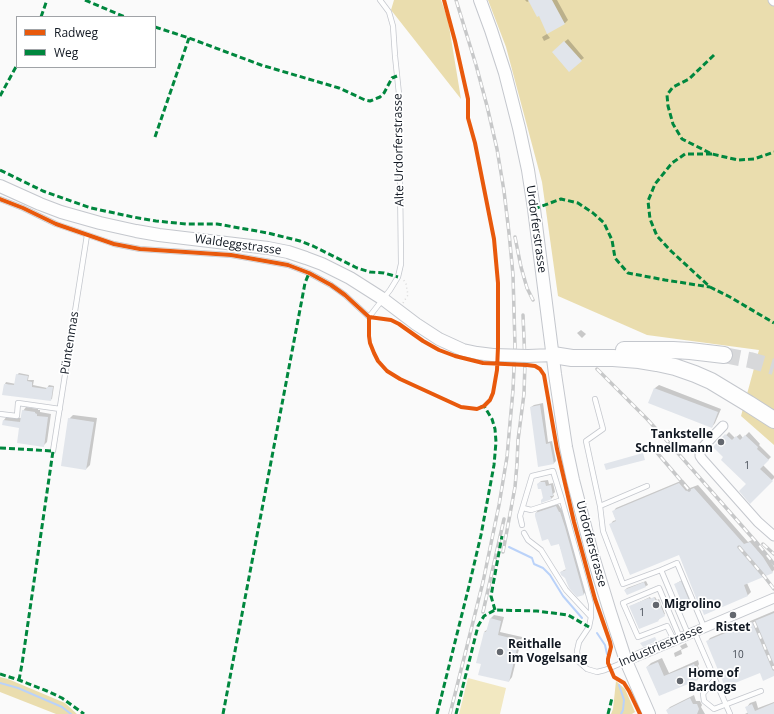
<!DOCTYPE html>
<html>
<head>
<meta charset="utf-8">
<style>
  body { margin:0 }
  #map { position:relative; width:774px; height:714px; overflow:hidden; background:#fafafa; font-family:"Open Sans",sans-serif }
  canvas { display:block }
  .legend { position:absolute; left:16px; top:16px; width:140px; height:52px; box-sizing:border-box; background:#fff; border:1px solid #a0a3a7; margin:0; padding:5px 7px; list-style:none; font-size:12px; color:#111822 }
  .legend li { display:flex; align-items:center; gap:8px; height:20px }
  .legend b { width:20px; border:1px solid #a0a3a7 }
</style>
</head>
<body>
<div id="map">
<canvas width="774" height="714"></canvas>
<ul class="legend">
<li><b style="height:5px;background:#e8590c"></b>Radweg</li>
<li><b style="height:5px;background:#00873e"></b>Weg</li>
</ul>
</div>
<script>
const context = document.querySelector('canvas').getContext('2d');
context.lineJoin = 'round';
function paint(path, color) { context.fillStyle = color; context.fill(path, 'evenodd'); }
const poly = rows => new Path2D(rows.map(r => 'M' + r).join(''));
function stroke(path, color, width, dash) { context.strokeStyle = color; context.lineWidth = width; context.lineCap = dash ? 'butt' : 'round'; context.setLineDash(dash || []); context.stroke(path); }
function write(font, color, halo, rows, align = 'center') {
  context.font = font + ' "Open Sans",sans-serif'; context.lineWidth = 3.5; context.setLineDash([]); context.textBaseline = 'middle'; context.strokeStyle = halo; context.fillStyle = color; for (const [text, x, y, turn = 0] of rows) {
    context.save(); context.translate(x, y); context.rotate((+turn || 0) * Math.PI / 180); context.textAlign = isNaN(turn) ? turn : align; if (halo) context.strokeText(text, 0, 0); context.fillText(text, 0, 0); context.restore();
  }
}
paint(poly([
  [468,678,506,688,500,714,459,714]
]), '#f2e8c1');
paint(poly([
  [394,0,441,0,448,20,461,99,391,10],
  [488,0,774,0,774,445,741,416,759,350,647,335,558,296,542,182,506,47],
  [0,677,8,679,65,703,77,714,56,714,0,692],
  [616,681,625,689,635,712,632,714,611,714,613,709]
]), '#eaddae');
paint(poly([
  [525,0,557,0,568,20,565,23,548,32,539,15,529,1,527,2],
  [547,34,550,38,544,41,542,37],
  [568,39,584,58,581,60,556,49],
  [581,330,586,334,582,338,577,333],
  [19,373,29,375,28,380,34,380,33,385,47,388,49,385,54,386,52,399,50,400,5,384,6,382,16,384,17,375],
  [659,385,721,409,715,423,712,427,650,402,655,388],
  [543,403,548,442,552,441,556,461,553,464,531,407,534,405],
  [26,407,38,409,38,410,40,410,40,412,51,414,47,442,43,446,20,427,3,424,4,420,7,416,21,418,23,411],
  [73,415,97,418,90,465,86,469,69,419],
  [729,432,735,438,740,434,743,438,749,432,760,444,759,445,771,457,763,465,774,476,774,478,750,503,747,484,715,447],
  [548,480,549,484,553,483,555,492,553,494,554,496,551,499,544,498,542,488,538,484,541,481],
  [683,480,690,488,698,485,748,542,754,539,766,554,774,567,774,570,772,572,747,583,751,592,748,595,705,614,679,553,610,525,613,521,616,520,613,512,616,508],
  [558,504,562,510,567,524,586,591,584,594,578,596,566,578,561,572,564,570,567,569,559,543,536,513,538,510],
  [682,580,692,603,690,605,677,583],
  [646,581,648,585,646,586,627,594,625,590,627,588],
  [650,597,651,599,655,597,657,600,659,599,665,614,658,620,639,628,631,606],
  [774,611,774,669,760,672,707,642,710,638],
  [494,615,504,617,500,632,522,637,512,677,509,681,482,663,484,632,488,629,491,618],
  [686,643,688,647,681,650,682,654,675,657,674,653,682,649,680,646],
  [662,658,669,673,698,660,699,664,698,666,702,675,698,679,659,695,647,667,651,663],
  [694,695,696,701,700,701,702,705,701,707,705,714,669,714,667,710,670,707],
  [756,701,758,708,774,702,774,714,745,714,749,712,747,707,750,703]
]), '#0003');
stroke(poly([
  [509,547,532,558,534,564,543,568,550,575,563,596,582,618],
  [597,633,605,645,607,654],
  [0,683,18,688,62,707,71,714],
  [619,685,624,700,623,710,621,714]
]), '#bad2f9', 2);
paint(poly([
  [528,0,552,0,565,24,547,34,539,16,537,17],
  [564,41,582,61,569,72,552,52],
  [16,374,28,376,27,381,32,382,32,387,46,389,47,387,53,387,51,401,2,395,4,384,14,385],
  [654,388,718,412,712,428,648,403],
  [540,405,546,444,550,443,554,464,538,467,530,407],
  [22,410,35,412,35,413,37,414,37,416,48,417,44,447,17,443,19,428,2,425,3,420,20,422],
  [68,418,94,422,86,470,61,466],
  [725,434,732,440,736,436,740,440,745,435,758,447,757,449,769,460,760,469,773,481,750,504,739,491,746,484,721,460,723,457,713,447],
  [643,453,645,460,606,470,604,464],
  [540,482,545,482,546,486,551,485,553,496,550,496,552,499,541,503,541,500,543,498,541,489,538,489,537,484],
  [679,483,686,491,694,488,744,544,750,542,763,557,773,573,744,585,748,596,704,615,699,602,698,603,679,555,630,575,609,524,616,521,612,511],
  [556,506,559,512,560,512,565,527,584,595,577,597,569,588,565,578,561,575,560,572,566,570,559,544,551,546,548,539,542,541,535,516,535,513],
  [681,581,691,605,684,608,674,584],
  [644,582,646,587,627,595,624,590],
  [654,597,656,601,658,600,665,616,658,620,659,621,639,629,629,606,649,598,650,599],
  [774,613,774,676,763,681,760,673,725,687,706,641],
  [490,618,501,621,498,635,519,640,509,682,478,675,481,664,476,663,484,632,486,632],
  [655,637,657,641,643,647,640,643],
  [658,662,664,676,694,664,696,669,694,670,698,680,659,696,646,667],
  [690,698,693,704,697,704,699,709,697,714,668,714,666,710],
  [774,703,774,714,748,714,745,707,752,704,755,711]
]), '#e1e5eb');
stroke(poly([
  [724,355,750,360,774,367]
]), '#d7d8da', 16, [16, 8]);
const service = poly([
  [0,199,23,208,56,224,114,244,140,249,231,255,288,265,309,273,331,285,345,295,369,317,390,290,398,277,401,264,399,94,395,56,393,26,389,12,380,0],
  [595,399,603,429,586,441,600,506,603,531,623,584,661,570],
  [0,414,17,416,18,403,60,409],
  [53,451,87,235],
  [600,506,647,486],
  [523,508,531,510,562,500],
  [522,525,520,516,532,476,553,471,562,500,591,604,591,617,589,627,579,642,577,651,578,661,587,669,597,672,605,670,624,662],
  [524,533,528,540,541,550,566,590,591,617],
  [694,631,730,714],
  [688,634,661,570,677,563,704,627],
  [674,640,667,626,638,637,623,603,659,588,680,638],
  [715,679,703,694,704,701,714,709,761,691]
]);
const minor = poly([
  [773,0,774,1],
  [723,426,700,450,700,456,702,459,758,522,774,536],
  [626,661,774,598]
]);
const secondary = poly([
  [480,0,491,30,505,73,519,128,528,170,534,209,555,374,566,447,573,480,592,553,610,612,626,661,649,714],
  [0,186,40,204,61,212,100,223,136,231,159,235,268,248,288,252,306,258,322,264,350,278,383,299,416,324,439,339,463,350,477,353,493,355],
  [528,356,553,355]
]);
const motorway = poly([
  [624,350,673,350,690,351,724,355],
  [553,355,572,358,613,358,639,360,657,363,675,367,695,374,711,381,749,404,774,420]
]);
stroke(service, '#c4c7cd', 6);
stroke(minor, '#c4c7cd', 11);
stroke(secondary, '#c4c7cd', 14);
stroke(motorway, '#c4c7cd', 18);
stroke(poly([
  [403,303,408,295,406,284,403,279]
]), '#dadada', 1.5, [1, 3]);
stroke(service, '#fefefe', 4.5);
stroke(minor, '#fefefe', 9);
stroke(secondary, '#fefefe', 12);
stroke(motorway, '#fefefe', 16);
const rail = poly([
  [515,237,521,267,527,288,533,300],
  [597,369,647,419,669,443,758,544,774,564],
  [653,448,689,490],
  [763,544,774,554],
  [739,547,764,576,774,589],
  [503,552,515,487,517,464,518,440,524,394,525,362,523,315],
  [483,612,504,519],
  [754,622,774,669],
  [450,714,483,582,499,505,507,457,510,423,513,390,515,346,513,275,509,233,504,191,497,149,487,106,476,65,456,0]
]);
stroke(rail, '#c7c8c9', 3.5);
stroke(rail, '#fff', 2, [6]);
const secondaryBridge = poly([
  [493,355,528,356]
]);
stroke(secondaryBridge, '#c4c7cd', 14, []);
stroke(secondaryBridge, '#fefefe', 12);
stroke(poly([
  [85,0,125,17],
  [41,17,47,0],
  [155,27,189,38,261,65,339,88,365,100,370,101,380,97,384,93,392,78,397,76],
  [714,55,689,79,673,87,667,95,668,106,673,124,682,139,712,154,738,160,754,159,774,152],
  [0,96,17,65],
  [155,137,189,38],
  [712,154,685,154,672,163,655,184,648,201,650,219,657,236,671,251,710,287,730,297,774,323],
  [0,170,43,191,91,208,133,217,156,221,186,224,217,224,268,233,300,241,313,246,357,268,370,272,384,273,398,277],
  [534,209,561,199,578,203,593,213,604,223,612,240,615,258,628,273,665,280,710,287],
  [0,448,53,451,22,664,19,680],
  [495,610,491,596,502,536],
  [0,674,19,680,47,691,62,698,84,714],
  [223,714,302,299,305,283,309,273],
  [437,714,469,586,481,535,494,465,496,442,495,429,492,419,484,406,481,407],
  [456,714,478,626,484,616,495,610,537,611,568,615,589,627],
  [608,714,612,698]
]), '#00873e', 3, [6, 3]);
stroke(poly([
  [0,199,23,208,56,224,114,244,140,249,231,255,288,265,309,273,331,285,345,295,369,317],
  [369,317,369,336,370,343,374,353,378,361,387,371,400,379,461,407,477,409,484,406,490,400,493,393,497,370,498,347,498,283,494,239,475,143,468,118,468,99,455,41,444,0],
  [369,317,391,320,399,324,423,341,439,350,455,356,483,363,527,365,535,366,540,369,544,375,557,449,574,522,595,599,610,642,611,647,608,659,608,663,614,677,624,683,629,691,640,714]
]), '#e8590c', 4);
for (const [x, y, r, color] of [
  [721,442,4,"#63676e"],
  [656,605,4,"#63676e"],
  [733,615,4,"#63676e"],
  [500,652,4,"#63676e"],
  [680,681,4,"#63676e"]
]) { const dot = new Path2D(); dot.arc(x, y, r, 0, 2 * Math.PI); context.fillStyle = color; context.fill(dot); stroke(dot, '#fff', 1.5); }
write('10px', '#454b54', null, [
  ["1",747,466],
  ["1",642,613],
  ["10",738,655]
]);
write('12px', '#111822', '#fff', [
  ["Alte Urdorferstrasse",399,150,-91],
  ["Urdorferstrasse",536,229,82],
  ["Waldeggstrasse",238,245,8],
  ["Püntenmas",70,343,-81],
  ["Urdorferstrasse",591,544,75],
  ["Industriestrasse",661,646,-23]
]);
write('bold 12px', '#111822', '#fff', [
  ["Tankstelle",713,435,"right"],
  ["Schnellmann",713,449,"right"],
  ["Migrolino",664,605],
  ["Ristet",733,628,"center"],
  ["Reithalle",508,645],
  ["im Vogelsang",508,659],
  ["Home of",688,674],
  ["Bardogs",688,688]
], 'left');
</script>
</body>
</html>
